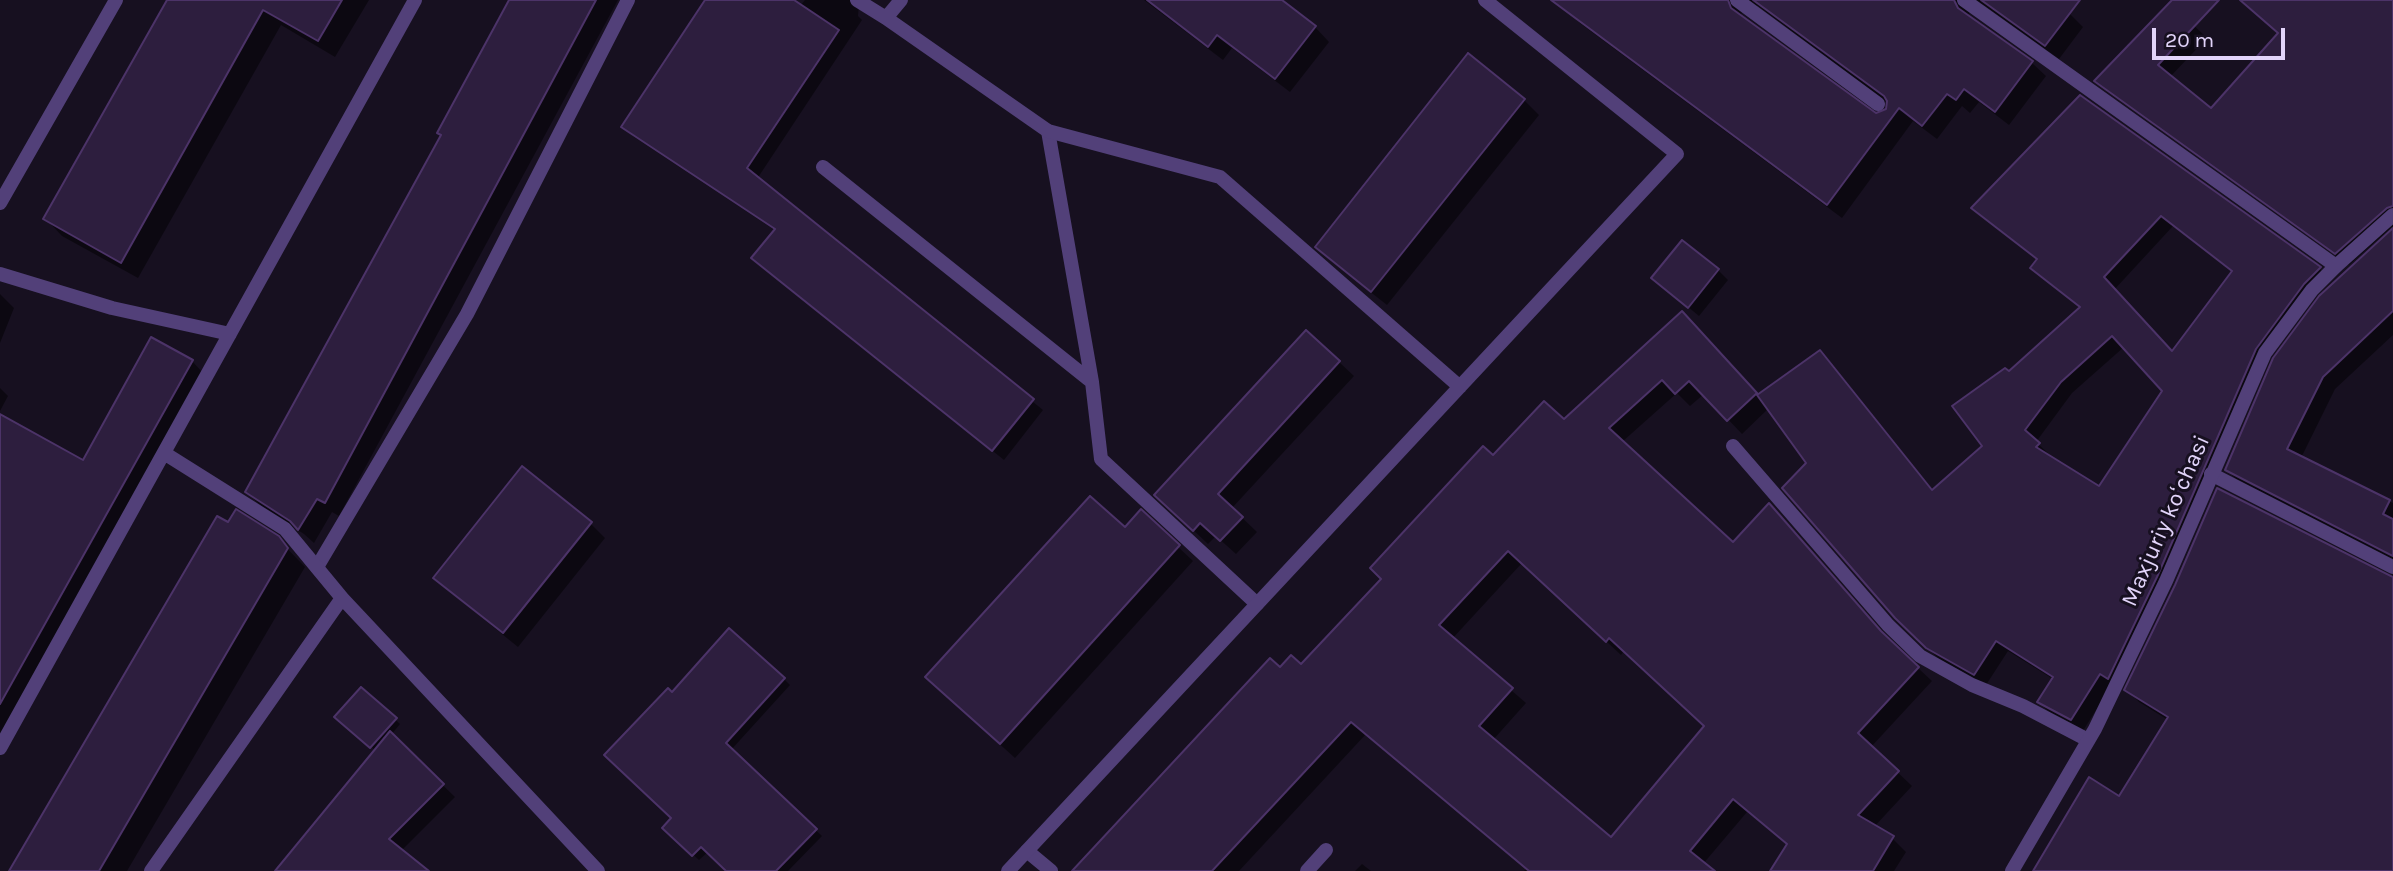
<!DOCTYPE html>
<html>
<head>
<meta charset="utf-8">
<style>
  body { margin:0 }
  #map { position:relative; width:2393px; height:871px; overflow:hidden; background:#171020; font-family:Karla,sans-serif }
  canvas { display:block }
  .scale { position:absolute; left:2152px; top:28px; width:133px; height:32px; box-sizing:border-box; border:4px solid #e2d4fa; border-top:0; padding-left:9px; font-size:21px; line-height:24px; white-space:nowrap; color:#e2d4fa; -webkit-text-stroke:5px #171020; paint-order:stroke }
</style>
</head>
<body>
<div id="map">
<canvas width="2393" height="871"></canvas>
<div class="scale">20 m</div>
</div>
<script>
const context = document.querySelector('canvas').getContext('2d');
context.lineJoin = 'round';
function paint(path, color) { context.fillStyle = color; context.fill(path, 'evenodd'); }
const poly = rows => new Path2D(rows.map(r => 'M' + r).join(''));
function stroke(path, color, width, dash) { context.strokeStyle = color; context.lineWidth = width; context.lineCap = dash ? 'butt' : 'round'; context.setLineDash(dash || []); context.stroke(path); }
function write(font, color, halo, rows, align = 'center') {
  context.font = font + ' Karla,sans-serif'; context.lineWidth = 6; context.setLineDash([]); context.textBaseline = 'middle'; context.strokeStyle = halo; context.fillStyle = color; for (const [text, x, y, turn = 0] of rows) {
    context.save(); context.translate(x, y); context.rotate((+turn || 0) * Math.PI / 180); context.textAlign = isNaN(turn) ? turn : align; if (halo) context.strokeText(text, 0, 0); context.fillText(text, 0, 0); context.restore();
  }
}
paint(poly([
  [169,0,369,0,335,57,281,25,138,278,62,236,46,219],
  [511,0,618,0,339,516,332,512,314,543,304,534,262,507,247,492,443,136],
  [708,0,791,0,800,6,805,0,868,0,859,5,858,16,862,20,757,179,1043,410,1004,460,754,258,776,231,634,137,623,127],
  [1144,0,1279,0,1315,27,1329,42,1290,92,1232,48,1223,60],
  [1575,0,2066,0,2069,13,2083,27,2059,59,1985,6,1979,4,1970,8,1969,17,2032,63,2046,76,2009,125,1979,102,1970,113,1962,106,1937,139,1913,121,1842,218,1581,24,1567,10],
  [1748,4,1758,6,1888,103,1888,110,1883,114,1872,113,1741,17,1742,9],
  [2366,0,2393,0,2393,226,2349,265,2109,93,2096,81,2171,4,2207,38,2170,77,2212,111],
  [2081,97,2320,269,2331,280,2316,296,2267,361,2112,684,2083,731,2051,714,2039,702,2053,679,2008,651,1986,685,1939,659,1896,617,1808,463,1769,408,1742,434,1704,394,1690,406,1677,393,1622,442,1733,545,1769,505,1889,641,1932,681,1871,747,1912,786,1874,827,1892,838,1906,852,1894,871,1772,871,1788,845,1747,812,1703,864,1712,871,1524,871,1526,869,1366,734,1239,871,1075,871,1280,670,1301,667,1493,458,1564,422,1695,327,1759,396,1820,352,1933,491,1984,446,2009,373,2081,308,2032,268,2038,260,1974,208],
  [2173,226,2233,272,2173,353,2114,290],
  [2124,347,2164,391,2099,489,2049,457,2050,455,2036,442,2072,393],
  [1522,563,1621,655,1624,651,1706,726,1611,840,1493,740,1526,703,1452,639],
  [1524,100,1539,115,1387,305,1331,261,1317,247],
  [2393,230,2393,335,2335,389,2301,458,2393,503,2393,561,2239,482,2227,470],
  [1718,270,1728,280,1699,316,1653,278],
  [0,294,14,308,0,343],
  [192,361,204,374,0,738,0,416,84,462],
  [1339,362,1354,376,1232,508,1257,532,1236,554,1216,536,1208,544,1171,509],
  [0,388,8,396,0,411],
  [1141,512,1193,561,1015,758,942,692,1125,529],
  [590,523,605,538,518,647,450,592,435,578],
  [277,538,305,567,127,871,18,871],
  [2393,577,2393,871,2035,871,2120,798,2168,720,2139,702,2127,689],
  [784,679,790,685,731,750,822,836,788,871,728,871,708,852,699,860,664,828,673,818,672,695],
  [362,689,400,724,391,735,455,797,401,851,426,871,278,871,376,751,342,721],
  [1362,864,1371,871,1355,871]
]), '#0007');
const building = poly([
  [167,0,342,0,318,41,263,10,121,263,43,219,167,0],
  [509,0,596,0,325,503,317,499,298,530,290,521,245,492,441,135,437,133,509,0],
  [705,0,794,0,839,30,747,168,1034,399,992,451,751,258,775,229,621,127,705,0],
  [1147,0,1282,0,1316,26,1275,79,1217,35,1208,47,1147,0],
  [1551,0,1728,0,1731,8,1876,113,1886,109,1887,101,1884,96,1753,0,1954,0,1958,8,2033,61,1995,112,1964,89,1956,100,1947,94,1922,126,1899,108,1827,205,1551,0],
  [1981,0,2080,0,2045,46,1981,0],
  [2172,0,2219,0,2158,65,2211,108,2278,33,2240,0,2393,0,2393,206,2387,208,2335,254,2094,81,2172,0],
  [1468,53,1525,99,1371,292,1315,247,1468,53],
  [2080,95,2321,267,2304,284,2256,349,2157,577,2108,679,2100,674,2071,720,2037,702,2053,677,1996,641,1974,675,1926,648,1895,618,1782,488,1806,463,1757,395,1820,350,1932,490,1982,446,1952,406,2005,368,2009,371,2080,307,2030,268,2037,259,1971,208,2080,95],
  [2161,216,2232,271,2172,351,2104,277,2161,216],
  [2112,336,2162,391,2099,486,2036,447,2040,443,2025,430,2061,382,2112,336],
  [2393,228,2393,311,2323,377,2287,449,2390,500,2383,514,2393,519,2393,556,2225,470,2273,358,2319,296,2393,228],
  [1682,240,1719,269,1688,308,1651,278,1682,240],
  [1682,311,1757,393,1727,421,1689,381,1675,394,1662,380,1609,428,1733,542,1769,503,1881,631,1919,667,1858,733,1899,771,1858,815,1894,836,1873,871,1770,871,1787,844,1733,799,1690,851,1715,871,1529,871,1351,722,1212,871,1072,871,1270,658,1280,667,1291,655,1301,664,1381,579,1370,568,1483,446,1493,455,1544,401,1564,419,1682,311],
  [1508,551,1606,642,1609,638,1704,726,1611,837,1479,726,1513,688,1439,625,1508,551],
  [1306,330,1340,361,1218,494,1243,517,1220,541,1200,523,1193,531,1154,495,1306,330],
  [151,337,193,360,0,704,0,414,83,460,151,337],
  [522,466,592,522,503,633,433,578,522,466],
  [2217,488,2393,577,2393,871,2033,871,2089,777,2119,796,2168,717,2124,690,2175,585,2217,488],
  [1090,496,1125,527,1141,509,1180,545,1000,744,925,677,1090,496],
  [236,509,279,536,288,548,99,871,9,871,217,516,228,522,236,509],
  [729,628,785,678,726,743,817,829,776,871,726,871,701,847,692,856,662,828,671,818,604,755,668,688,672,692,729,628],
  [361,687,397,718,370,748,334,717,361,687],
  [390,731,444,784,389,839,429,871,275,871,390,731]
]);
paint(building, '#2d1e3e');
stroke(building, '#4c3368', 2);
stroke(poly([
  [1737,0,1878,104],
  [1048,131,1092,382,1101,459,1257,604],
  [823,167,1092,382],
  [0,203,116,0],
  [1733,446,1888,625,1920,656,1972,685,2023,706,2088,740],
  [317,567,467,314,628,0],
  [1027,851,1051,871],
  [1307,871,1326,850]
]), '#524079', 14);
stroke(poly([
  [857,0,886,18,901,0],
  [1964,0,2336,266],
  [886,18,1048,131,1220,177,1460,387],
  [0,274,112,308,230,334],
  [164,453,285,529,342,598],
  [2211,474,2393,567],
  [0,748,415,0],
  [151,871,342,598,598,871],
  [1008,871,1677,154,1485,0]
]), '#524079', 14);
stroke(poly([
  [2012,871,2095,729,2166,581,2265,353,2312,290,2336,266,2393,215]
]), '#524079', 14);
write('23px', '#e2d4fa', '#171020', [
  ["Maxjuriy koʻchasi",2166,521,-66]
]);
</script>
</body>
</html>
